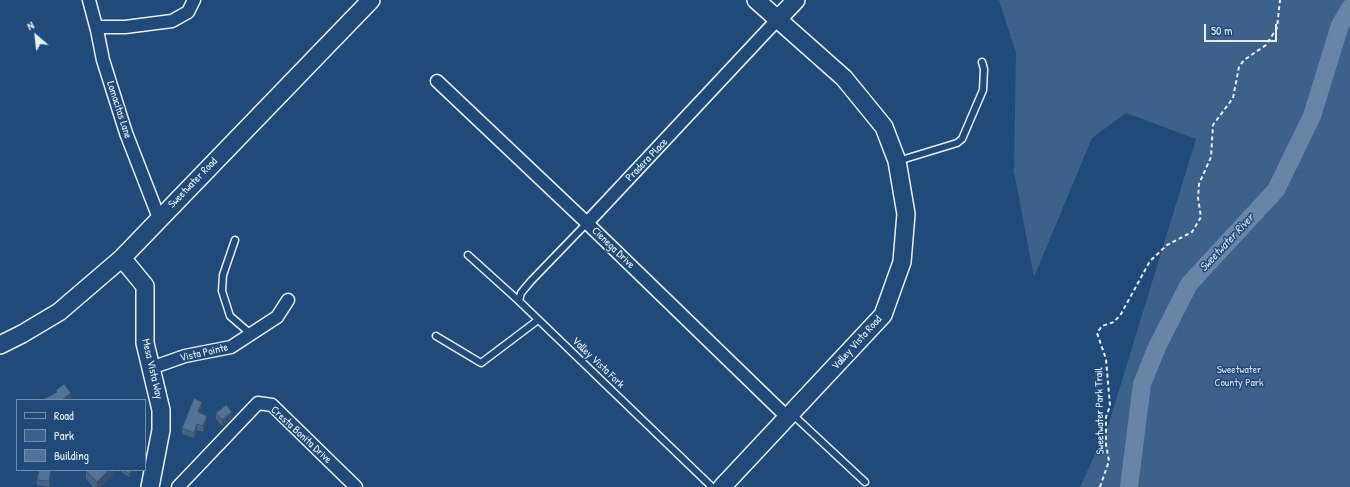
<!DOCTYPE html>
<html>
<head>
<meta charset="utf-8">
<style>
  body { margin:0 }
  #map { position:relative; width:1350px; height:487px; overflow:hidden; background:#1f4a7a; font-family:"Patrick Hand",sans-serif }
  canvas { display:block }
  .legend { position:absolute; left:16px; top:399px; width:130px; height:72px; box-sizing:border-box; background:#1f4a7a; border:1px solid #6f8dac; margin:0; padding:5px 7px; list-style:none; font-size:12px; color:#e8f1f8 }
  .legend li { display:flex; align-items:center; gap:8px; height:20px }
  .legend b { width:20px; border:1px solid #6f8dac }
  .north { position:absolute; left:16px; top:16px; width:40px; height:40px; -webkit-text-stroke:3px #1f4a7a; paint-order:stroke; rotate:332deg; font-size:11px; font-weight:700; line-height:16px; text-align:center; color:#e8f1f8 }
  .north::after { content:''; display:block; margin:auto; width:14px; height:18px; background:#e8f1f8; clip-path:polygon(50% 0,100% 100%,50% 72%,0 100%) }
  .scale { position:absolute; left:1204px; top:24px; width:73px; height:18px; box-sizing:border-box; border:2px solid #e8f1f8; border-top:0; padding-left:5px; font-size:12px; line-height:14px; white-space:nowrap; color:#e8f1f8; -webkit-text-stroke:3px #1f4a7a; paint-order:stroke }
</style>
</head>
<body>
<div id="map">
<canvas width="1350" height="487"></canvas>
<ul class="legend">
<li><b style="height:5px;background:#1f4a7a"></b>Road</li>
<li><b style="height:11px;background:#3c628c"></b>Park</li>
<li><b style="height:11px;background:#517399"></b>Building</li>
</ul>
<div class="north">N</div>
<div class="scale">50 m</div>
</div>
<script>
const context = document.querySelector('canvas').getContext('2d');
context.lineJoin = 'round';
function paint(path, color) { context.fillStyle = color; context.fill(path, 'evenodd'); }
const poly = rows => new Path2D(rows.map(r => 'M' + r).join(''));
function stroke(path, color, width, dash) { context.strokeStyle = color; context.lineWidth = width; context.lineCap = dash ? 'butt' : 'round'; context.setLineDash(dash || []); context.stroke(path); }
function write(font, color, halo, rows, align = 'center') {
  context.font = font + ' "Patrick Hand",sans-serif'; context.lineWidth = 3; context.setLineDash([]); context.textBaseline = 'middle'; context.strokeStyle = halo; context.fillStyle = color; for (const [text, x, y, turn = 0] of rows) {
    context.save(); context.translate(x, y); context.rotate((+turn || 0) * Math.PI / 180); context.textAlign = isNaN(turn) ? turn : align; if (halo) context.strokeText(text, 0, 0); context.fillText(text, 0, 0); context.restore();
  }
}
paint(poly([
  [999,0,1350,0,1350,487,1080,487,1108,426,1196,139,1126,113,1092,138,1034,277,1014,172,1016,53]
]), '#3c628c');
stroke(poly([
  [1129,487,1142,384,1157,347,1189,284,1276,190,1312,116,1340,25,1350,8]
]), '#6685a7', 18);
const lane = poly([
  [898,161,957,143,962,139,983,90,984,69,982,62],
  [235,240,223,275,222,291,230,316,252,335],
  [468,255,519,301,712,487],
  [519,301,521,293,531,281,587,223],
  [436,336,481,363,538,320],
  [792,414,865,482]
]);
const street = poly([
  [89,0,97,30,103,60,126,133,159,218],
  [97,27,125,27,172,21,188,12,194,0],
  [437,81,587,223,787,417],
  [587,223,777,20],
  [151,368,185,356,231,347,277,317,288,300],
  [178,487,258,403,272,405,356,487]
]);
const secondary = poly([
  [777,20,796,0],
  [122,258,145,286,145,343,161,410,161,430,150,487],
  [0,345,22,334,59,312,122,258,371,0],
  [722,487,883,315,902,262,906,214,897,161,884,127,844,78,756,0]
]);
stroke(lane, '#e8f1f8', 9);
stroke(street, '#e8f1f8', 15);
stroke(secondary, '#e8f1f8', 20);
stroke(poly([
  [1100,487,1109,461,1106,445,1106,417,1110,406,1106,359,1097,333,1102,326,1114,322,1121,314,1150,261,1167,245,1192,232,1201,217,1198,198,1199,184,1211,157,1213,125,1233,98,1239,67,1244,60,1266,45,1277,28,1280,0]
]), '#e8f1f8', 2, [4, 3]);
stroke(lane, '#1f4a7a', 6);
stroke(street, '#1f4a7a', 12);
stroke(secondary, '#1f4a7a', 17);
paint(poly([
  [202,407,199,413,207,421,203,432,197,430,194,438,182,434,182,428],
  [216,413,232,418,222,426,216,419],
  [51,470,49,487,37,485,37,480],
  [113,470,113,475,100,487,93,487,86,479,86,471],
  [121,470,133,470,129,477,121,472]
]), '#466384');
paint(poly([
  [71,393,71,398,69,400,62,400],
  [202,402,202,407,198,418,198,412],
  [232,412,232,418,222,426,222,420],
  [207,416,207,421,203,432,203,426],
  [197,424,197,430,194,438,194,433],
  [51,470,51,471,49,487,49,481],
  [109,470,113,470,113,475,100,487,97,487,97,482],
  [131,470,133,470,129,477,129,474]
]), '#39506b');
const building = poly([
  [64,384,71,393,62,400,42,400,57,392,56,390,64,384],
  [194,398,202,402,198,412,207,416,203,426,197,424,194,433,182,428,194,398],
  [226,405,232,412,222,420,216,413,226,405],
  [39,470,51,470,49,481,37,480,39,470],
  [87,470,109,470,97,482,86,471,87,470],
  [123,470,131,470,129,474,123,470]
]);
paint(building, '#517399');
stroke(building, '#39506b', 1);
write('11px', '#e8f1f8', '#1f4a7a', [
  ["Lomacitas Lane",119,110,72],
  ["Pradera Place",647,160,-46],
  ["Sweetwater Road",193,183,-46],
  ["Cienega Drive",613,248,44],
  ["Valley Vista Road",857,343,-48],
  ["Vista Pointe",204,353,-13],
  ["Valley Vista Fork",598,363,44],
  ["Mesa Vista Way",152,369,77],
  ["Sweetwater Park Trail",1100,411,-91],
  ["Cresta Bonita Drive",301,435,43]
]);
write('11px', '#d7e3ed', '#1f4a7a', [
  ["Sweetwater",1239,370],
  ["County Park",1239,383]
]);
write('italic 12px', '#d4e1ec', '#1f4a7a', [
  ["Sweetwater River",1227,243,-47]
]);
</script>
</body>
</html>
